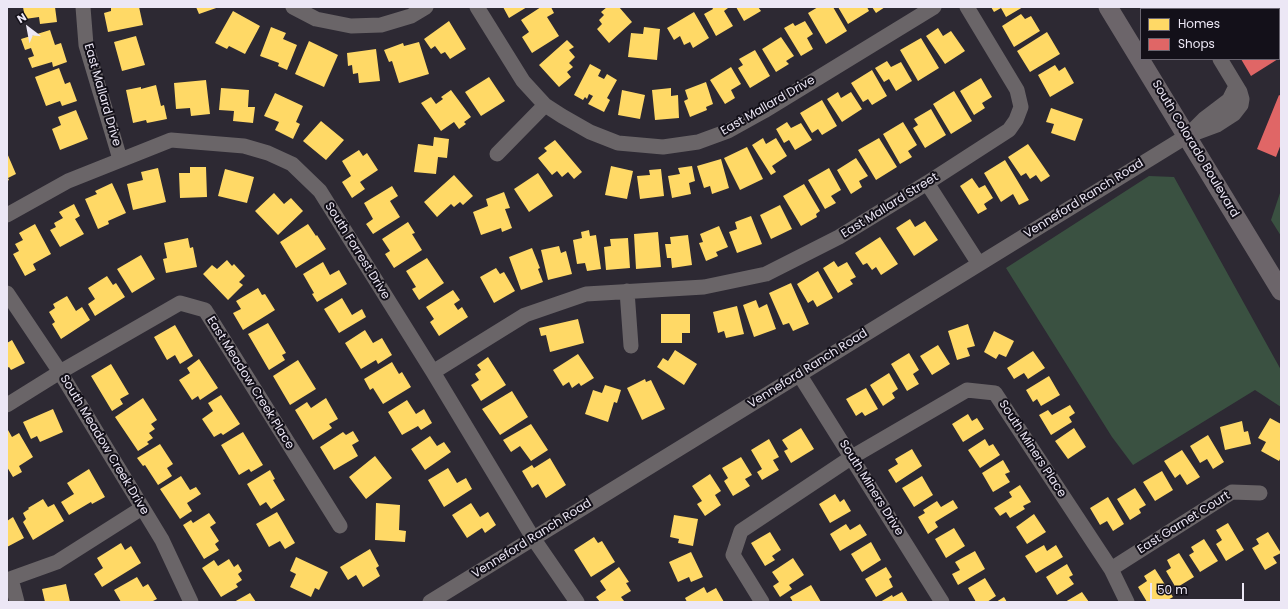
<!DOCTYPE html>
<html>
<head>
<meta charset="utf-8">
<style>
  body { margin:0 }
  #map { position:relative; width:1288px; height:609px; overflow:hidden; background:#2d2933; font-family:Poppins,sans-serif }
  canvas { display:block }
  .frame { position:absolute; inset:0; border:8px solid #ece7f5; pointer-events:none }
  .legend { position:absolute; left:1140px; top:8px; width:140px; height:52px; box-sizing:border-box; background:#131019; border:1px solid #6a6671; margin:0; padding:5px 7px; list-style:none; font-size:12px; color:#ece7f5 }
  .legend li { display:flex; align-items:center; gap:8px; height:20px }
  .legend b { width:20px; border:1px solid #6a6671 }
  .north { position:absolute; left:8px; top:8px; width:40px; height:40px; -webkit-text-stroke:3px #131019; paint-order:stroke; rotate:328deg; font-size:11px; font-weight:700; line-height:16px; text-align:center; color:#ece7f5 }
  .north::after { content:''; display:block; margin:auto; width:14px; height:18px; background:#ece7f5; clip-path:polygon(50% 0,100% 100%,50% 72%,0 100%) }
  .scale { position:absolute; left:1150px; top:583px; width:94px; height:18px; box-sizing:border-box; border:2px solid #ece7f5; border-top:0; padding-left:5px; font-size:12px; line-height:14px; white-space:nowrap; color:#ece7f5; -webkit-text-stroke:3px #131019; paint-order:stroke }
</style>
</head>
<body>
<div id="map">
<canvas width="1288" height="609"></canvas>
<div class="frame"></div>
<ul class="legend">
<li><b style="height:11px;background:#ffd966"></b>Homes</li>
<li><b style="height:11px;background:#e06666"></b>Shops</li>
</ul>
<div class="north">N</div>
<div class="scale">50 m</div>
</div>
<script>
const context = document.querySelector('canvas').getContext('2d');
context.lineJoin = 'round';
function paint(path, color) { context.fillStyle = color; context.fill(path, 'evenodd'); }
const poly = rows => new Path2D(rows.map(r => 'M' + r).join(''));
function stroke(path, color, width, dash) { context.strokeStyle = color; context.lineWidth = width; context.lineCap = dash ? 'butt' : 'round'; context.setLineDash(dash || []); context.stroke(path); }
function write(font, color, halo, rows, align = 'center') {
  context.font = font + ' Poppins,sans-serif'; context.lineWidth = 4; context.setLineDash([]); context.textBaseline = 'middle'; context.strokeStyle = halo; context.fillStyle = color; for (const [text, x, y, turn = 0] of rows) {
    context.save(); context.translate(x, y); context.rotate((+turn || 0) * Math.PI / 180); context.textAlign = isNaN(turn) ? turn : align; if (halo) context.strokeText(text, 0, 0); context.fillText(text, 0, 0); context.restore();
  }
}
paint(poly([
  [1149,176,1174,177,1281,370,1281,407,1255,390,1133,465,1112,437,1006,268],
  [1281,190,1281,236,1271,220]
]), '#3a5141');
paint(poly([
  [23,7,55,7,57,22,40,24,39,17,25,19],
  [111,7,139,7,143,25,108,32,104,13,111,11],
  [196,7,219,7,199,14],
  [503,7,527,7,509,18],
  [541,7,551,7,554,13,547,17,559,36,532,53,522,37,529,32,521,20],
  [607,7,619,7,632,22,609,43,597,29,602,24,599,20,604,15,601,12],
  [712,7,728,7,728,8,724,11,733,26,716,36,704,14,713,9],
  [736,7,758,7,761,11,744,21],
  [818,7,833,7,847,31,826,44,808,13],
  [838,7,867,7,869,11,848,24],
  [872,7,885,7,876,13],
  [991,7,1023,7,1006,17,1001,8,994,12],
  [233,11,260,26,245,54,229,46,227,49,215,43],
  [694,12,709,38,693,48,690,42,684,45,680,36,674,40,667,28],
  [1021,14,1025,19,1031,16,1040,31,1014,47,1002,26],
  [449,21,466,49,450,59,445,52,441,54,435,46,431,49,424,39],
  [805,21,813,34,807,38,813,49,801,56,784,28,793,23,795,26],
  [271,27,286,33,283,39,297,45,287,70,278,66,279,63,260,56],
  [644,27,660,29,657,60,628,57,631,33,643,34],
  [938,28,943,36,951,31,965,51,945,64,926,36],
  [50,30,55,45,61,43,67,62,53,67,52,62,32,68,28,58,34,56,31,48,25,50,21,39],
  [1047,32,1060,54,1030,72,1017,51],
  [136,36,145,65,122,71,114,42],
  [781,37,794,56,786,61,789,64,776,72,762,49],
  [921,38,939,68,918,81,900,50],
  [567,40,574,47,569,50,575,57,569,63,573,67,567,72,571,77,559,87,539,65],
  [309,41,338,55,324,87,295,74],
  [419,42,429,74,399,83,392,61,389,62,384,50,403,43,404,46],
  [376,49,380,81,359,83,358,73,353,74,352,65,348,66,347,53],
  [755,50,770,76,750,88,738,68,743,65,739,59],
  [887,61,891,67,901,62,912,81,896,91,889,79,884,82,875,68],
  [590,64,601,70,598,76,604,79,607,74,617,80,607,98,610,100,604,112,588,104,593,96,589,94,587,99,585,97,583,100,574,95],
  [1055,65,1059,71,1065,67,1074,83,1050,97,1038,75],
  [731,67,741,84,731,90,735,98,725,104,710,80],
  [59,68,65,84,70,82,77,101,62,106,60,101,46,106,35,77],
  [872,70,887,96,872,105,868,99,863,102,851,83],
  [489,77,505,101,481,116,465,92],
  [981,78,992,97,982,103,985,108,974,115,960,91],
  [206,80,210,114,191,116,190,108,176,109,174,83],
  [706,82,713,104,706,107,707,110,690,117,684,101,688,99,685,90],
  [156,85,161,106,164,105,167,119,147,123,146,120,133,123,126,90,141,87,141,89],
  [221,88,249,90,248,107,255,107,253,123,233,121,234,111,219,110],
  [671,88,671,96,678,95,679,118,655,120,652,90],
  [451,90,471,117,464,122,466,124,459,129,454,122,441,131,421,103,431,97,436,104,443,99,441,97],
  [622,90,645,95,640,119,618,115],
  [954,91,972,121,951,134,933,104],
  [838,92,841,98,851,92,862,109,842,122,827,99],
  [275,93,303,106,296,122,300,124,293,139,275,130,279,122,264,116],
  [822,100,837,126,822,135,818,129,812,133,800,113],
  [1051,108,1083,119,1075,141,1051,133,1054,124,1046,122],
  [931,109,946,135,925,148,913,128,918,125,914,119],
  [76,110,88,139,60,150,52,129,61,125,58,117],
  [321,121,344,140,326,160,303,141],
  [787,122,791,128,801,123,812,140,795,150,789,140,784,143,776,129],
  [903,122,917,145,908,151,912,157,900,164,883,134],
  [434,137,449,139,447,158,438,157,436,174,414,172,418,144,433,146],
  [763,138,766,144,776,138,787,156,772,166,776,172,771,175,752,145],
  [879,138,897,167,876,180,858,150],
  [555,140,582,172,574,179,568,172,562,177,557,171,552,175,538,158,547,151,544,148],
  [1028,144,1050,176,1041,182,1036,175,1030,179,1026,173,1021,176,1008,157],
  [747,147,763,179,740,190,724,158],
  [359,150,363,156,367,153,378,170,360,182,365,189,352,198,342,182,351,176,342,161],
  [7,153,16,174,8,178,9,180,7,181],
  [856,158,868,176,859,181,862,187,851,194,837,170],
  [721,159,729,188,712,194,710,186,704,188,697,166],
  [1005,160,1029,200,1019,205,1013,194,1001,202,984,173],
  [611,166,633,171,627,199,605,195],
  [692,166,695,181,689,183,691,194,672,198,668,176,680,174,678,168],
  [190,167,206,167,207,197,180,198,179,173,190,173],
  [158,168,166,202,133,210,127,184,143,180,141,172],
  [829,168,841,190,831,196,836,203,825,209,808,180],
  [225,169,254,177,247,203,218,196],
  [661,169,664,196,640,199,637,176,650,175,649,170],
  [538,173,553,196,529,212,514,189],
  [454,175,473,196,463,205,460,202,454,207,451,204,437,217,424,202],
  [972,178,979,188,985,185,993,198,984,204,987,209,978,214,960,186],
  [112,183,126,213,108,221,109,224,98,229,85,199,97,194,95,191],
  [804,184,820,211,816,214,817,217,801,226,783,196],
  [392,186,398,196,390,201,400,217,373,234,366,224,373,219,364,203],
  [504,192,510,208,505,209,512,228,502,232,501,228,481,235,473,212,488,206,486,199],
  [274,193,284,204,291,198,303,211,278,235,255,211],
  [74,204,80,216,75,219,84,234,60,247,50,230,56,227,54,223,63,218,59,212],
  [780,205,792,229,771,239,760,215],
  [751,216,762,244,737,253,729,232,737,229,735,222],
  [910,219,915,227,925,221,938,240,914,256,896,228],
  [408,222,415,233,412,234,422,250,394,268,385,254,390,251,382,239],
  [35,224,51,254,33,264,36,270,25,276,13,254,19,251,15,244,23,240,19,233],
  [308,224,316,236,317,235,326,249,296,268,280,242],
  [719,226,728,247,716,252,718,256,706,261,699,243,703,242,700,234],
  [589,230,590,236,596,235,601,269,587,271,585,263,577,264,573,240,582,238,581,232],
  [658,232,661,267,636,269,634,234],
  [688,235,692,265,672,268,671,258,667,258,665,244,671,244,670,237],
  [880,237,898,264,881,275,876,267,872,270,867,263,863,265,855,253],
  [188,238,190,248,193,247,197,267,166,273,163,259,167,258,164,243],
  [628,238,630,268,606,270,604,247,611,246,610,239],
  [559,246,561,253,566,251,572,274,548,280,541,250],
  [532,248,540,268,538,269,543,282,521,290,509,257],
  [141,255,155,279,132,293,117,269],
  [427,258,444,283,419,300,412,289,416,287,406,271],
  [227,260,232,266,234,264,245,276,239,282,243,285,228,300,203,274,212,265,217,269],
  [834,261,838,267,847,262,856,277,850,280,853,284,838,293,823,268],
  [323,262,330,275,339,270,347,284,317,302,312,294,314,293,303,274],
  [496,268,500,274,504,272,515,291,494,303,480,277],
  [818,271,833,298,817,307,813,300,808,303,797,284],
  [107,276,113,285,116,283,125,297,95,316,88,304,95,299,88,288],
  [791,283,809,324,793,331,789,323,783,325,769,293],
  [258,288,262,295,265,294,275,310,243,330,233,313,241,309,236,301],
  [453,290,460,300,454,304,458,310,462,307,468,317,439,336,430,322,434,319,426,307],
  [67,296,76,311,82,307,90,320,61,339,52,324,55,322,49,312,55,308,53,304],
  [342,298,352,315,362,309,366,317,339,333,324,309],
  [756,300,759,308,767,304,776,329,754,337,743,305],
  [737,306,744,334,726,338,724,331,718,333,713,312],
  [661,314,690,314,690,333,682,333,682,343,661,343],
  [578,319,584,343,550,352,546,335,541,336,539,328],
  [268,323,286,353,282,355,285,360,269,370,248,334],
  [968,324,975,346,967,348,970,356,957,360,948,331],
  [175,325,193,356,180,364,175,355,167,360,154,337],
  [365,330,373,343,382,338,392,355,378,364,376,360,361,369,345,343],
  [994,331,1014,341,1006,357,999,354,996,359,984,352],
  [12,340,25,363,11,370,9,367,7,368,7,343],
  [938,345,950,364,932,375,920,356],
  [675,350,697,364,684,385,657,367,663,358,668,361],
  [1033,351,1045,368,1028,379,1024,373,1014,379,1007,368],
  [909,353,919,370,913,374,919,384,907,391,891,364],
  [578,354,594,378,581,386,579,383,572,388,569,382,563,386,553,370],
  [488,357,506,385,481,401,471,385,479,380,475,374,481,370,477,365],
  [199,359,218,388,200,400,198,396,192,400,179,380,190,373,187,368],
  [298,360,316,389,290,405,273,376],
  [392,362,399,374,402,372,411,387,383,404,373,388,370,390,364,379],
  [111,364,129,394,120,399,123,404,112,411,91,376],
  [889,373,898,389,892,393,895,398,883,406,870,385],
  [1049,376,1060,395,1041,406,1037,399,1033,402,1026,390],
  [645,379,646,382,651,380,665,409,642,420,627,388],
  [605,385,621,390,617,403,614,402,608,422,585,414,593,390,602,393],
  [866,388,878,409,865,416,862,412,856,416,846,399],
  [512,391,528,417,500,435,482,409],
  [221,395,240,424,223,435,221,433,214,437,202,419,213,411,208,403],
  [143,398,157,420,151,424,155,429,149,433,153,438,147,442,149,444,138,451,115,417],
  [326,398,338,419,329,424,332,428,313,440,295,410,307,402,311,408],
  [407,400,416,414,424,409,432,423,421,430,418,426,402,435,388,412],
  [1070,405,1075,413,1069,417,1072,422,1051,435,1039,415,1048,410,1052,415],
  [53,409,63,432,40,442,37,436,31,439,23,422],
  [968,414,972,421,977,418,984,429,963,442,952,424],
  [1270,418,1281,424,1281,457,1279,461,1261,451,1266,442,1258,438],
  [1242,421,1244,432,1248,431,1251,444,1225,450,1220,427],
  [531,424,548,450,531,461,520,446,511,452,503,440],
  [801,428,814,449,791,463,784,451,788,449,782,440],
  [1074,428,1086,447,1068,459,1055,441],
  [8,430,12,437,19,433,33,457,19,466,22,472,13,477,7,467,7,431],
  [353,431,359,441,352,445,358,456,334,470,320,447,343,432,346,435],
  [243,432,263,465,251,472,249,469,239,475,221,445],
  [1208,435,1224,462,1213,469,1207,459,1200,463,1190,446],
  [430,436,437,446,444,442,451,452,425,470,411,449],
  [769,439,779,457,773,460,779,470,762,480,757,472,762,469,751,450],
  [985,439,989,446,993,444,1000,455,980,468,968,450],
  [160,444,173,464,167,468,172,476,158,485,145,465,143,466,137,458],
  [912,449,922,466,896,483,888,470,898,464,895,459],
  [1182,450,1200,477,1187,485,1180,474,1175,478,1164,461],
  [375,456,392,478,366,499,349,477],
  [741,457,752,475,745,479,750,486,733,496,724,481,728,478,722,468],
  [550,458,566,485,546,498,538,484,532,488,522,471,532,465,534,468],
  [1003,460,1010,472,1005,474,1010,482,993,492,982,473],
  [448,468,457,483,466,478,472,489,444,507,428,480],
  [89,469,105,497,92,504,91,502,69,515,61,502,74,494,67,483],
  [270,470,275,479,273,480,285,500,271,509,266,502,260,506,247,484],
  [1162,471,1173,490,1155,501,1143,482],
  [710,474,721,491,715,495,721,505,705,516,697,504,702,501,692,486],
  [181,476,190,490,196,487,201,494,187,503,192,511,180,519,160,489],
  [922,476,933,495,914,507,902,488],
  [1020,485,1031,502,1023,506,1025,509,1010,518,1006,512,1000,516,994,508,1012,497,1009,492],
  [1135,488,1146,505,1139,509,1141,513,1130,520,1117,499],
  [835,494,840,502,844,499,851,511,830,523,819,504],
  [1108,497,1124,524,1113,531,1107,521,1100,525,1090,508],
  [43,499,48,507,54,504,64,521,33,540,23,522,26,519,23,513,29,509,28,508],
  [953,500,958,508,935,522,938,527,928,534,918,517,925,513,923,510,937,501,941,507],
  [376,503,400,505,399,530,406,531,405,542,375,540],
  [471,503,480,517,488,512,496,525,485,533,482,528,467,538,452,515],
  [277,512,295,543,285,549,280,541,269,547,256,524],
  [209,513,216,523,210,527,219,541,215,544,219,550,204,559,183,525,191,520,193,523],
  [1034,514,1046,532,1027,544,1016,527],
  [674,515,698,519,693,546,678,543,679,539,670,537],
  [13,517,24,538,7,547,7,521],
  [1228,523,1244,550,1226,561,1216,544,1222,540,1216,530],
  [846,524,850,530,860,524,867,535,840,551,830,534],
  [954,528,965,546,946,558,935,539],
  [770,532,781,550,772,556,775,560,765,566,751,543],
  [1268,532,1281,553,1273,557,1277,563,1265,570,1252,548,1259,544,1256,539],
  [594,537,598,543,602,541,615,562,591,577,574,550],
  [1204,539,1218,561,1200,572,1189,555,1194,552,1191,547],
  [871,542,881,560,862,572,851,554],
  [121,543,125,550,131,546,141,563,102,587,94,574,103,568,97,558],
  [1044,545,1047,551,1056,545,1063,557,1036,573,1025,556],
  [370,549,379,566,376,568,380,576,363,587,356,575,348,580,340,567],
  [975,551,985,569,958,585,952,574,960,570,955,562],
  [691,552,703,577,691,582,689,577,678,582,669,562],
  [1179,553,1194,577,1176,588,1166,571,1171,568,1167,560],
  [296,557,328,572,319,590,315,588,311,597,290,587,296,574,290,571],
  [793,558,804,575,789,585,792,589,780,597,773,586,779,582,772,572],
  [229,559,234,567,238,564,242,571,238,574,242,580,236,584,238,587,221,597,202,568,214,560,218,566],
  [1067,564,1073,575,1069,577,1074,584,1057,595,1046,577],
  [619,567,629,582,626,583,631,591,621,597,624,601,622,602,600,602,596,597,606,590,600,581],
  [886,567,892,577,889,579,893,587,876,597,865,579],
  [1155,569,1173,597,1164,602,1147,602,1138,587,1147,581,1144,576],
  [137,577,143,587,148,584,157,599,151,602,121,602,114,590],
  [985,578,996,596,987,602,976,602,968,588],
  [66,584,70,602,45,602,42,589],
  [811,585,821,602,793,602,790,597],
  [704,587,707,593,716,588,724,602,687,602,685,598],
  [902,592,908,602,880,602,892,595,893,597],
  [1082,592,1089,602,1065,602],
  [250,593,256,602,234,602],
  [1004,597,1007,602,996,602]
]), '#ffd966');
paint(poly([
  [1241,59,1278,59,1251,76],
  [1279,95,1281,96,1281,144,1276,157,1257,149]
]), '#e06666');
stroke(poly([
  [83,7,86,45,120,159],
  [293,7,316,19,351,26,381,25,411,16,426,7],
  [477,7,523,81,545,105,562,116,590,132,618,143,663,147,698,142,728,131,764,111,934,7],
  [1189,7,1190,9],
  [1190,135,1217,125,1234,114,1241,105,1242,99,1240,92,1220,59],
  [497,154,545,105],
  [927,183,979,264],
  [7,215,68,181,171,140,244,146,268,153,292,164,320,191,433,372,533,538,577,602],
  [627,291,631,346],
  [7,293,60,372,162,540,191,602],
  [433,372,525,315,586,294,704,287,766,274,839,237,927,183,1009,130,1016,120,1021,107,1017,90,967,7],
  [799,374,942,602],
  [7,405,60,372,180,303,205,310,340,526],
  [1111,569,1232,492,1260,493],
  [11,579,17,602],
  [7,580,57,562,142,508],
  [430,602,1187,136,1204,119,1229,100,1236,86],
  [762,602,733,555,741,531,852,457,967,390,995,393,1111,569,1127,602]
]), '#6a6568', 15);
stroke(poly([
  [1108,7,1281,291]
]), '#6c656a', 19);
write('12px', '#ece7f5', '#131019', [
  ["East Mallard Drive",102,95,74],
  ["East Mallard Drive",768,106,-30],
  ["South Colorado Boulevard",1195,149,59],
  ["Venneford Ranch Road",1084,199,-32],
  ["East Mallard Street",890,206,-32],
  ["South Forrest Drive",357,251,58],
  ["Venneford Ranch Road",808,369,-32],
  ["East Meadow Creek Place",250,383,58],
  ["South Meadow Creek Drive",104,445,59],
  ["South Miners Place",1032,449,57],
  ["South Miners Drive",871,488,58],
  ["East Garnet Court",1184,523,-32],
  ["Venneford Ranch Road",532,539,-32]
]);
</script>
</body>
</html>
